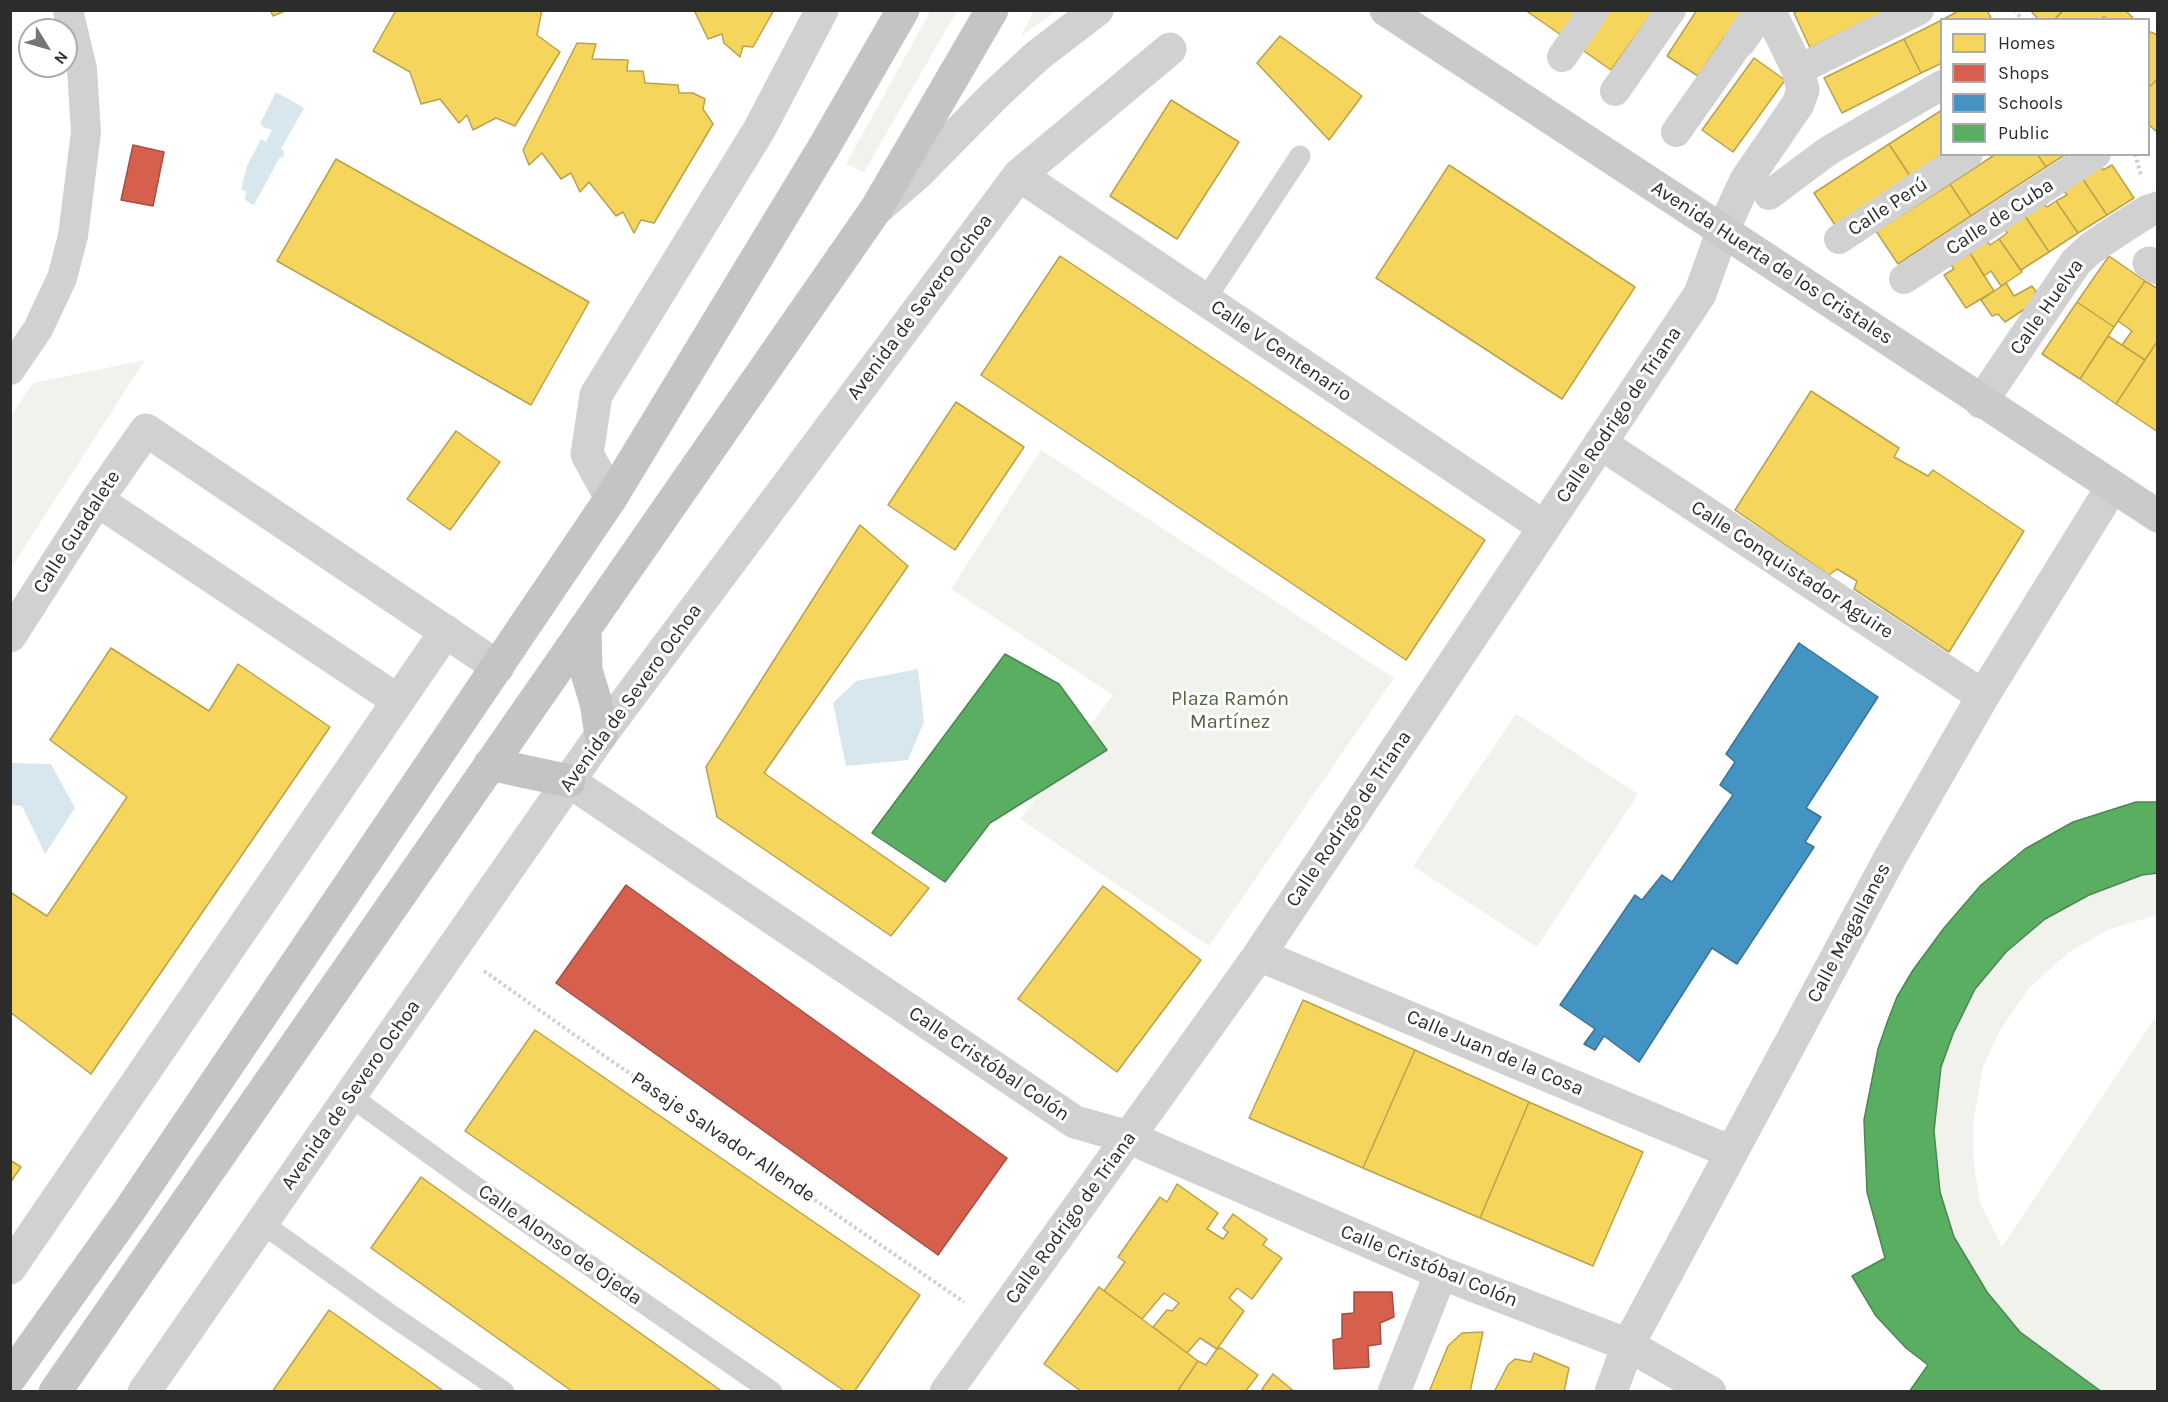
<!DOCTYPE html>
<html>
<head>
<meta charset="utf-8">
<style>
  body { margin:0 }
  #map { position:relative; width:2168px; height:1402px; overflow:hidden; background:#fff; font-family:Karla,sans-serif }
  canvas { display:block }
  .frame { position:absolute; inset:0; border:12px solid #2c2c2c; pointer-events:none }
  .legend { position:absolute; left:1940px; top:18px; width:210px; height:138px; box-sizing:border-box; background:#fff; border:2px solid #ababab; margin:0; padding:8px 10px; list-style:none; font-size:18px; color:#2c2c2c }
  .legend li { display:flex; align-items:center; gap:12px; height:30px }
  .legend b { width:30px; border:2px solid #ababab }
  .north { position:absolute; left:18px; top:18px; width:60px; height:60px; box-sizing:border-box; background:#fff; border:2px solid #ababab; border-radius:50%; rotate:127deg; font-size:16px; font-weight:700; line-height:24px; text-align:center; color:#2c2c2c }
  .north::after { content:''; display:block; margin:auto; width:21px; height:27px; background:#767676; clip-path:polygon(50% 0,100% 100%,50% 72%,0 100%) }
</style>
</head>
<body>
<div id="map">
<canvas width="2168" height="1402"></canvas>
<div class="frame"></div>
<ul class="legend">
<li><b style="height:16px;background:#f6d55c"></b>Homes</li>
<li><b style="height:16px;background:#d6604d"></b>Shops</li>
<li><b style="height:16px;background:#4393c3"></b>Schools</li>
<li><b style="height:16px;background:#5aae61"></b>Public</li>
</ul>
<div class="north">N</div>
</div>
<script>
const context = document.querySelector('canvas').getContext('2d');
context.lineJoin = 'round';
function paint(path, color) { context.fillStyle = color; context.fill(path, 'evenodd'); }
const poly = rows => new Path2D(rows.map(r => 'M' + r).join(''));
function stroke(path, color, width, dash) { context.strokeStyle = color; context.lineWidth = width; context.lineCap = dash ? 'butt' : 'round'; context.setLineDash(dash || []); context.stroke(path); }
function write(font, color, halo, rows, align = 'center') {
  context.font = font + ' Karla,sans-serif'; context.lineWidth = 6; context.setLineDash([]); context.textBaseline = 'middle'; context.strokeStyle = halo; context.fillStyle = color; for (const [text, x, y, turn = 0] of rows) {
    context.save(); context.translate(x, y); context.rotate((+turn || 0) * Math.PI / 180); context.textAlign = isNaN(turn) ? turn : align; if (halo) context.strokeText(text, 0, 0); context.fillText(text, 0, 0); context.restore();
  }
}
paint(poly([
  [931,10,957,11,864,172,846,164],
  [1034,11,1056,11,1021,36],
  [145,360,11,568,11,416,33,383],
  [1041,450,1394,678,1209,946,1020,819,1113,695,951,589],
  [1516,714,1638,794,1537,947,1413,866],
  [2157,873,2157,915,2110,929,2069,952,2029,988,1999,1032,1983,1067,1973,1123,1974,1165,1980,1203,2002,1247,2157,1015,2157,1391,2102,1392,2020,1332,1987,1292,1954,1237,1940,1192,1934,1131,1941,1067,1953,1034,1975,989,2006,952,2045,919,2089,895,2142,875]
]), '#f0f2eb');
paint(poly([
  [276,92,304,108,281,149,284,151,283,158,280,157,254,205,245,200,246,192,241,189,247,166,261,139,266,142,272,130,262,127,263,125,260,124],
  [918,669,924,722,908,760,846,766,833,703,856,681],
  [11,763,51,764,75,808,45,854,22,806,11,805]
]), '#d8e7ee');
const homes = poly([
  [270,10,287,10,273,16,270,10],
  [396,10,542,10,537,35,560,52,515,126,496,118,473,130,467,115,459,123,440,99,421,104,410,72,373,51,396,10],
  [694,10,774,10,753,47,743,46,740,57,724,43,722,34,708,39,694,10],
  [1525,10,1579,10,1561,35,1525,10],
  [1607,10,1654,10,1611,70,1581,49,1607,10],
  [1697,10,1743,10,1698,76,1667,56,1697,10],
  [1799,10,1888,10,1810,48,1794,13,1799,10],
  [1960,10,1987,10,1992,20,1942,20,1960,10],
  [2030,10,2063,10,2054,20,2039,20,2030,10],
  [2064,10,2125,10,2135,20,2108,20,2104,16,2101,20,2054,20,2064,10],
  [1942,20,1942,63,1921,73,1904,39,1942,20],
  [2148,31,2158,35,2158,79,2148,88,2148,31],
  [1280,36,1362,96,1329,140,1257,63,1280,36],
  [1904,39,1921,73,1842,113,1824,78,1904,39],
  [577,43,596,44,592,59,628,60,627,71,643,71,645,83,678,85,679,93,693,93,705,99,703,109,713,124,654,223,641,220,634,233,623,212,616,216,589,182,580,192,571,173,561,179,542,153,529,165,523,150,577,43],
  [1754,58,1785,80,1733,152,1702,130,1754,58],
  [2158,79,2158,133,2148,124,2148,88,2158,79],
  [1171,100,1239,142,1177,239,1110,196,1171,100],
  [1942,110,1942,154,1910,176,1889,144,1942,110],
  [1889,144,1910,176,1835,225,1814,193,1889,144],
  [1996,154,2037,154,2046,167,1971,216,1950,184,1996,154],
  [2037,154,2066,154,2046,167,2037,154],
  [336,159,589,302,531,405,277,261,336,159],
  [1449,165,1635,287,1562,399,1376,278,1449,165],
  [2112,165,2134,198,2107,215,2082,178,2101,166,2103,170,2112,165],
  [2082,178,2107,215,2078,233,2056,201,2067,195,2064,191,2082,178],
  [1950,184,1971,216,1898,264,1876,231,1950,184],
  [2056,201,2078,233,2049,252,2025,216,2044,204,2047,207,2056,201],
  [2025,216,2049,252,2021,270,1999,239,2007,233,2005,229,2025,216],
  [1999,239,2022,272,2001,286,1991,271,1984,276,1970,253,1987,241,1990,245,1999,239],
  [1970,253,1994,291,1966,308,1944,275,1954,269,1951,265,1970,253],
  [1060,256,1485,540,1406,660,981,375,1060,256],
  [2109,256,2145,281,2114,327,2077,302,2109,256],
  [2145,281,2158,289,2158,340,2145,360,2122,345,2132,331,2118,321,2145,281],
  [2006,283,2014,296,2032,286,2036,291,2031,305,2005,322,1998,314,1992,316,1981,300,2006,283],
  [2077,302,2114,327,2080,379,2042,354,2077,302],
  [2108,336,2145,360,2116,404,2080,379,2108,336],
  [2158,340,2158,432,2116,404,2158,340],
  [1811,391,1899,448,1894,457,1928,476,1933,470,2024,531,1949,652,1854,589,1857,581,1837,569,1829,575,1735,510,1811,391],
  [956,402,1024,447,955,550,888,505,956,402],
  [456,431,500,462,450,530,407,499,456,431],
  [860,525,908,566,764,773,929,888,891,936,717,817,706,767,860,525],
  [111,648,209,711,238,664,330,727,91,1074,10,1012,10,892,47,916,127,797,50,740,111,648],
  [1103,886,1201,960,1117,1072,1018,999,1103,886],
  [1303,1000,1415,1050,1363,1168,1249,1118,1303,1000],
  [535,1030,920,1295,854,1392,846,1392,465,1131,535,1030],
  [1415,1050,1529,1102,1480,1218,1363,1168,1415,1050],
  [1529,1102,1643,1152,1593,1266,1480,1218,1529,1102],
  [10,1160,21,1167,10,1183,10,1160],
  [421,1177,723,1392,573,1392,371,1248,421,1177],
  [1177,1184,1218,1213,1207,1229,1223,1239,1228,1232,1223,1228,1233,1214,1267,1239,1263,1245,1282,1258,1252,1299,1237,1288,1229,1298,1244,1311,1217,1349,1200,1338,1187,1353,1153,1327,1167,1310,1172,1311,1179,1303,1164,1293,1142,1319,1104,1291,1125,1262,1118,1257,1160,1197,1167,1202,1177,1184],
  [1099,1287,1198,1361,1177,1392,1082,1392,1044,1364,1099,1287],
  [329,1310,445,1392,272,1392,329,1310],
  [1483,1332,1470,1392,1429,1392,1448,1346,1462,1333,1483,1332],
  [1221,1348,1258,1375,1245,1392,1177,1392,1198,1361,1206,1365,1217,1349,1221,1348],
  [1534,1353,1569,1368,1564,1392,1494,1392,1508,1365,1515,1359,1531,1362,1534,1353],
  [1273,1374,1295,1392,1266,1392,1262,1389,1273,1374]
]);
paint(homes, '#f6d55c');
stroke(homes, '#b9a24e', 1.5);
const shops = poly([
  [133,145,164,152,153,206,121,200,133,145],
  [626,885,1007,1158,938,1255,556,983,626,885],
  [1354,1292,1392,1292,1394,1317,1380,1323,1381,1344,1368,1346,1369,1367,1334,1369,1333,1340,1342,1338,1342,1314,1354,1313,1354,1292]
]);
paint(shops, '#d6604d');
stroke(shops, '#a35043', 1.5);
const schools = poly([
  [1799,643,1878,697,1806,808,1821,817,1805,842,1814,847,1737,964,1712,948,1639,1062,1604,1036,1595,1050,1584,1044,1595,1029,1560,1005,1635,895,1642,900,1662,875,1672,882,1733,795,1720,785,1735,762,1726,754,1799,643]
]);
paint(schools, '#4393c3');
stroke(schools, '#3c7496', 1.5);
const public = poly([
  [1005,654,1059,684,1107,750,990,823,945,882,872,833,1005,654],
  [2136,802,2158,802,2158,873,2142,875,2089,895,2045,919,2006,952,1975,989,1953,1034,1941,1067,1934,1131,1940,1192,1954,1237,1987,1292,2020,1332,2102,1392,1909,1392,1928,1365,1906,1348,1876,1316,1852,1276,1885,1258,1867,1192,1864,1120,1878,1049,1888,1020,1897,997,1913,970,1944,928,1981,885,2025,849,2073,822,2136,802]
]);
paint(public, '#5aae61');
stroke(public, '#4c8751', 1.5);
stroke(poly([
  [2014,10,2023,20],
  [2135,154,2141,175],
  [484,971,603,1055,964,1302]
]), '#d1d1d1', 4, [3, 3]);
stroke(poly([
  [1205,300,1300,156],
  [350,1096,473,1185,772,1392],
  [263,1224,388,1313,504,1392]
]), '#d1d1d1', 21);
stroke(poly([
  [1562,57,1594,10],
  [1798,70,1919,10],
  [1615,91,1671,10],
  [1676,132,1740,41],
  [1769,195,1828,151,1942,85],
  [1839,239,1968,154],
  [1904,279,2096,154],
  [10,370,38,329,62,278,73,236,86,132,82,69,68,10]
]), '#d1d1d1', 30);
stroke(poly([
  [1740,41,1762,10],
  [1019,175,1544,527],
  [880,206,918,173,995,95,1037,56,1097,10],
  [2149,263,2158,268],
  [1981,402,2076,262,2090,249,2118,230,2148,211,2158,208],
  [1600,443,1983,696],
  [611,498,587,454,596,395,759,130,822,10],
  [97,500,397,700],
  [10,636,97,500,146,430,498,667],
  [569,781,1075,1122,1128,1137,1441,1273,1628,1345,1710,1392],
  [1259,955,1731,1152],
  [10,1268,446,631],
  [144,1392,601,735,1019,175,1170,49],
  [946,1392,1259,955,1700,294,1723,230,1746,180,1798,104,1803,90,1798,70,1769,10],
  [1394,1392,1441,1273],
  [1611,1392,1628,1345,1891,856,1983,696,2112,487]
]), '#d1d1d1', 33);
stroke(poly([
  [1386,10,2158,516]
]), '#cacaca', 33);
stroke(poly([
  [585,628,586,670,596,703,601,735],
  [490,764,569,781],
  [10,1378,129,1211,611,498,824,147,903,10],
  [55,1392,876,209,992,10]
]), '#c4c4c4', 33);
write('20px', '#2c2c2c', '#fff', [
  ["Calle Perú",1888,207,-33],
  ["Calle de Cuba",2000,217,-33],
  ["Avenida Huerta de los Cristales",1772,263,33],
  ["Avenida de Severo Ochoa",920,307,-53],
  ["Calle Huelva",2047,307,-55],
  ["Calle V Centenario",1281,351,34],
  ["Calle Rodrigo de Triana",1619,415,-56],
  ["Calle Guadalete",77,532,-57],
  ["Calle Conquistador Aguire",1792,570,33],
  ["Avenida de Severo Ochoa",631,698,-54],
  ["Calle Rodrigo de Triana",1349,819,-56],
  ["Calle Magallanes",1849,933,-62],
  ["Calle Juan de la Cosa",1495,1053,23],
  ["Calle Cristóbal Colón",989,1064,34],
  ["Avenida de Severo Ochoa",351,1095,-55],
  ["Pasaje Salvador Allende",723,1137,34],
  ["Calle Rodrigo de Triana",1071,1218,-54],
  ["Calle Alonso de Ojeda",560,1245,35],
  ["Calle Cristóbal Colón",1429,1266,22]
]);
write('20px', '#52633e', '#fff', [
  ["Plaza Ramón",1230,699],
  ["Martínez",1230,722]
]);
</script>
</body>
</html>
